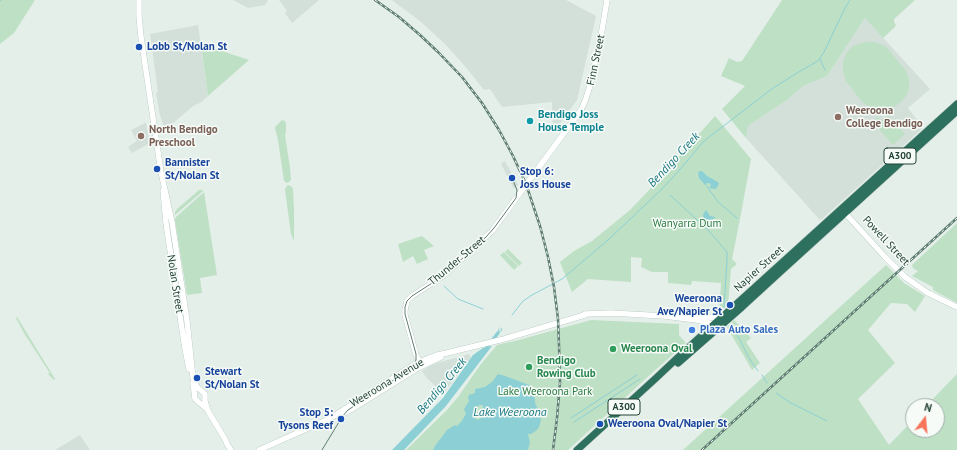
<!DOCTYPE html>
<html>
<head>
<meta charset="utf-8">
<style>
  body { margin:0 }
  #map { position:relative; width:957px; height:450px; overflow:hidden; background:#e5efea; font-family:"PT Sans",sans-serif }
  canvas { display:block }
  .north { position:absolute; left:905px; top:398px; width:40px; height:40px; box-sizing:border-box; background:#f6fbf8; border:1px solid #a2b1ab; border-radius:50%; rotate:16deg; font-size:11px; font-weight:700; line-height:16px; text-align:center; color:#234237 }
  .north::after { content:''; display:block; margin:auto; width:14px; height:18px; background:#f7755b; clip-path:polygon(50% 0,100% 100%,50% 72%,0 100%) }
</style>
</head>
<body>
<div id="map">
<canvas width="957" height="450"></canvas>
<div class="north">N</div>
</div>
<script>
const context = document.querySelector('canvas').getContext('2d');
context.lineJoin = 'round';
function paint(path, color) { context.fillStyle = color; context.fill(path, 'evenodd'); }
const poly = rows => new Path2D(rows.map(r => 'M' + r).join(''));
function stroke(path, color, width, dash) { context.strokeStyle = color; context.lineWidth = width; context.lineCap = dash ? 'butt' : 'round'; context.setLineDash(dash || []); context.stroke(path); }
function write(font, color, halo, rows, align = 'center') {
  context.font = font + ' "PT Sans",sans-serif'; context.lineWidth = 3; context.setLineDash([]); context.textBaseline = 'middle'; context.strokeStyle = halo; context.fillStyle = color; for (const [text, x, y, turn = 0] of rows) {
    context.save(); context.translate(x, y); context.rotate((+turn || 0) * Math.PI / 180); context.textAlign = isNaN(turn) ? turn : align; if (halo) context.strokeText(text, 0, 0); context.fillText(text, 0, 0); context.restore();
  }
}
paint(poly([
  [233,0,268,0,265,5,248,8],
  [279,0,319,0,292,23,285,13,287,11],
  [392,0,566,0,596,16,577,100,553,133,552,102,502,107,490,89,484,90,464,65,445,44,421,22],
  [865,18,930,89,908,108,923,128,822,219,820,220,746,138,748,126,787,100,803,86,827,76],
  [198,25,208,96,200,103,193,106,165,130,160,115,156,93,158,92,150,34],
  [145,123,146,123,150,143,132,153,128,147,137,141,131,130],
  [505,161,518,185,514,189,501,164],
  [469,354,471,358,443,394,426,377,422,371,430,366,437,363],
  [80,435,90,450,55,450]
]), '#d3dfd9');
paint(poly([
  [0,0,35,0,14,33,0,44],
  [782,0,915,0,894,19,894,22,896,25,895,26,895,27,883,38,865,18,827,76,803,86,787,100,748,126,746,138,722,109,745,86,721,76,729,58,737,62,742,61],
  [865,42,874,42,883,45,887,48,906,71,909,80,909,88,906,96,903,100,897,105,889,109,882,110,872,109,866,105,860,99,846,81,843,70,843,61,847,52,853,46],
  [201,44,249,60,208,96],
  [888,115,905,134,893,145,873,122,878,117,881,121],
  [715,116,751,159,740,219,732,259,737,264,731,269,728,305,719,312,721,283,692,281,691,285,668,283,668,272,652,272,641,267,642,258,631,257,631,282,588,279,572,292,560,262,574,251,592,241,630,210,650,189],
  [282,120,285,121,286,125,286,132,285,135,290,168,291,180,289,182,287,183,284,181,278,140,275,128,276,126],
  [288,185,291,186,293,189,294,209,294,241,291,234,285,190,286,187],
  [199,190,202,190,203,191,175,215,175,212,177,209],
  [204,192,217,275,200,278,202,293,187,295,175,220,176,217],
  [957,223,957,303,933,290,933,287,912,276,918,271,914,269,912,266,913,264],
  [422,236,434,246,424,250,428,259,417,264,413,256,403,262,398,244],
  [508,249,522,263,519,266,505,252],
  [504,252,518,266,514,270,500,255],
  [886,265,904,283,925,296,915,312,907,304,891,303,868,330,895,363,858,399,889,445,913,420,913,430,937,430,937,406,926,406,957,374,957,450,683,450],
  [17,317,55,379,54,380,48,374,49,373,51,375,24,333,16,318],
  [591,320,679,324,679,335,686,343,653,372,568,450,406,450,447,410,458,397,481,364,497,345,505,343,515,341],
  [734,320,751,338,746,342,760,363,752,370,727,327]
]), '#bee0c4');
paint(poly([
  [700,171,702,171,707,176,718,182,719,184,716,189,709,188,711,185,709,183,707,183,705,185,699,178,698,173],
  [706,210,707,211,710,216,715,217,715,218,709,221,704,219,703,215,704,213],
  [492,346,446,406,404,450,392,450,443,398,473,355,483,348],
  [498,374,505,376,529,385,534,390,535,403,540,414,541,420,539,427,537,430,531,434,528,434,530,442,528,450,433,450,435,446,447,430,455,425,457,426,461,422,466,414,464,409,469,401,468,397,469,395,475,393,475,389,485,387,492,382],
  [479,405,483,405,483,407,482,413,484,416,478,420,474,418,474,412]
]), '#8cd0d5');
stroke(poly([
  [0,1,1,0],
  [820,59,825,70],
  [706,185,718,202,737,218],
  [670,195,708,230,727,252,727,260,724,307],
  [444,286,458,299,483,309],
  [512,315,523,301,532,295,562,279,608,240,663,188,682,167,703,142,713,134,773,88,802,70,818,61,824,52,845,8,850,0],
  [731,325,741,342,749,358,758,371],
  [498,333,499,329],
  [498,333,502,330,501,328],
  [762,375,767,383],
  [776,393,791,403,827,421],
  [571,418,637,375],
  [574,422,640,379]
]), '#8cd0d5', 1);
stroke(poly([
  [484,351,498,333]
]), '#8cd0d5', 3.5);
const secondary = poly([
  [139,0,139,16,141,37,161,172,172,222,187,321,193,378,197,387,205,394,205,401,208,411,225,439,227,444,231,450],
  [163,190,166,223,185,349,189,369],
  [845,213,885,257,905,277,928,293,957,307],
  [585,314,611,313,664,316,697,320,713,324],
  [685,315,704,316,719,319],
  [421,366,416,355,405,315,405,310,407,301,412,296,443,276,492,231,581,110,585,101,589,89,600,42,607,0],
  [193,383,195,399,208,410],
  [340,415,352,409,418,368,441,357],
  [329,419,415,364,429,358,437,355,447,353,504,339,588,314],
  [259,450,331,418]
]);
const highway = poly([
  [678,363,742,307,778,274,957,111],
  [577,450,655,379,689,347,957,104]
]);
stroke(secondary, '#a3bbb1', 6);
stroke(highway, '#c1cac7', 8);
stroke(secondary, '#fff', 5.5);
stroke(highway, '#2d705d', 7);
stroke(poly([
  [322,450,342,417,348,410,409,370,414,365,416,360,416,354,405,314,405,307,407,301,412,296,443,276,486,237,494,228,516,198,517,190,512,178]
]), '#5e7d72', 1);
const rail = poly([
  [375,0,399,17,420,35,438,52,462,77,482,103,499,130,513,156,526,184,540,226,548,257,554,287,558,319,559,345,560,383,557,418,553,450],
  [702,450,957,218]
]);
stroke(rail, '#5e7d72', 2.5);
stroke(rail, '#f6fbf8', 1, [3]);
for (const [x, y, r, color] of [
  [139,47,4,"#1a4fb4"],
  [838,117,4,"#8d6e63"],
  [530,121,4,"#0f9aa8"],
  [141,136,4,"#8d6e63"],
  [157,169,4,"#1a4fb4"],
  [512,178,4,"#1a4fb4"],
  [730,305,4,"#1a4fb4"],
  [692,330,4,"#3f7fe0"],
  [613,349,4,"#2e9e5b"],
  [529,367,4,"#2e9e5b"],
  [197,378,4,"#1a4fb4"],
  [341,419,4,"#1a4fb4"],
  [600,424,4,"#1a4fb4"]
]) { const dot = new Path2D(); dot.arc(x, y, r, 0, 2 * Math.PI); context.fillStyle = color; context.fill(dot); stroke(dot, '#f6fbf8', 1.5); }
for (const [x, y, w] of [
  [900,156,32],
  [624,407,32]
]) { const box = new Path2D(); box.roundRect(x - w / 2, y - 8, w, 16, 3); context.fillStyle = '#f6fbf8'; context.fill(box); stroke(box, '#234237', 1); }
write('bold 10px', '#234237', null, [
  ["A300",900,156],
  ["A300",624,407]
]);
write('bold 11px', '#164399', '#f6fbf8', [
  ["Lobb St/Nolan St",147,47],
  ["Bannister",165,163],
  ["St/Nolan St",165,176],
  ["Stop 6:",520,172],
  ["Joss House",520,185],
  ["Weeroona",722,299,"right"],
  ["Ave/Napier St",722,312,"right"],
  ["Stewart",205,372],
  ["St/Nolan St",205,385],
  ["Stop 5:",333,413,"right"],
  ["Tysons Reef",333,426,"right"],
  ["Weeroona Oval/Napier St",608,424]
], 'left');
write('11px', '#234237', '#f6fbf8', [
  ["Finn Street",596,60,-78],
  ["Powell Street",886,241,47],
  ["Thunder Street",457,261,-40],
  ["Napier Street",759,269,-42],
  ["Nolan Street",175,284,81],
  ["Weeroona Avenue",387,383,-31]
]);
write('bold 11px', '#785e54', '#f6fbf8', [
  ["Weeroona",846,111],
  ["College Bendigo",846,124],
  ["North Bendigo",149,130],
  ["Preschool",149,143]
], 'left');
write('bold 11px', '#0d838f', '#f6fbf8', [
  ["Bendigo Joss",538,115],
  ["House Temple",538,128]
], 'left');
write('11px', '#2b7b43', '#f6fbf8', [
  ["Wanyarra Dum",687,224],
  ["Lake Weeroona Park",545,392]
]);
write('bold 11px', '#366cbe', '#f6fbf8', [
  ["Plaza Auto Sales",700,330]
], 'left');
write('bold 11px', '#27864d', '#f6fbf8', [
  ["Weeroona Oval",621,349],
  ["Bendigo",537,361],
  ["Rowing Club",537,374]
], 'left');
write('italic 12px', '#1a7881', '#f6fbf8', [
  ["Bendigo Creek",674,160,-47],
  ["Bendigo Creek",442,386,-50],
  ["Lake Weeroona",510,413]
]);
</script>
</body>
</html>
